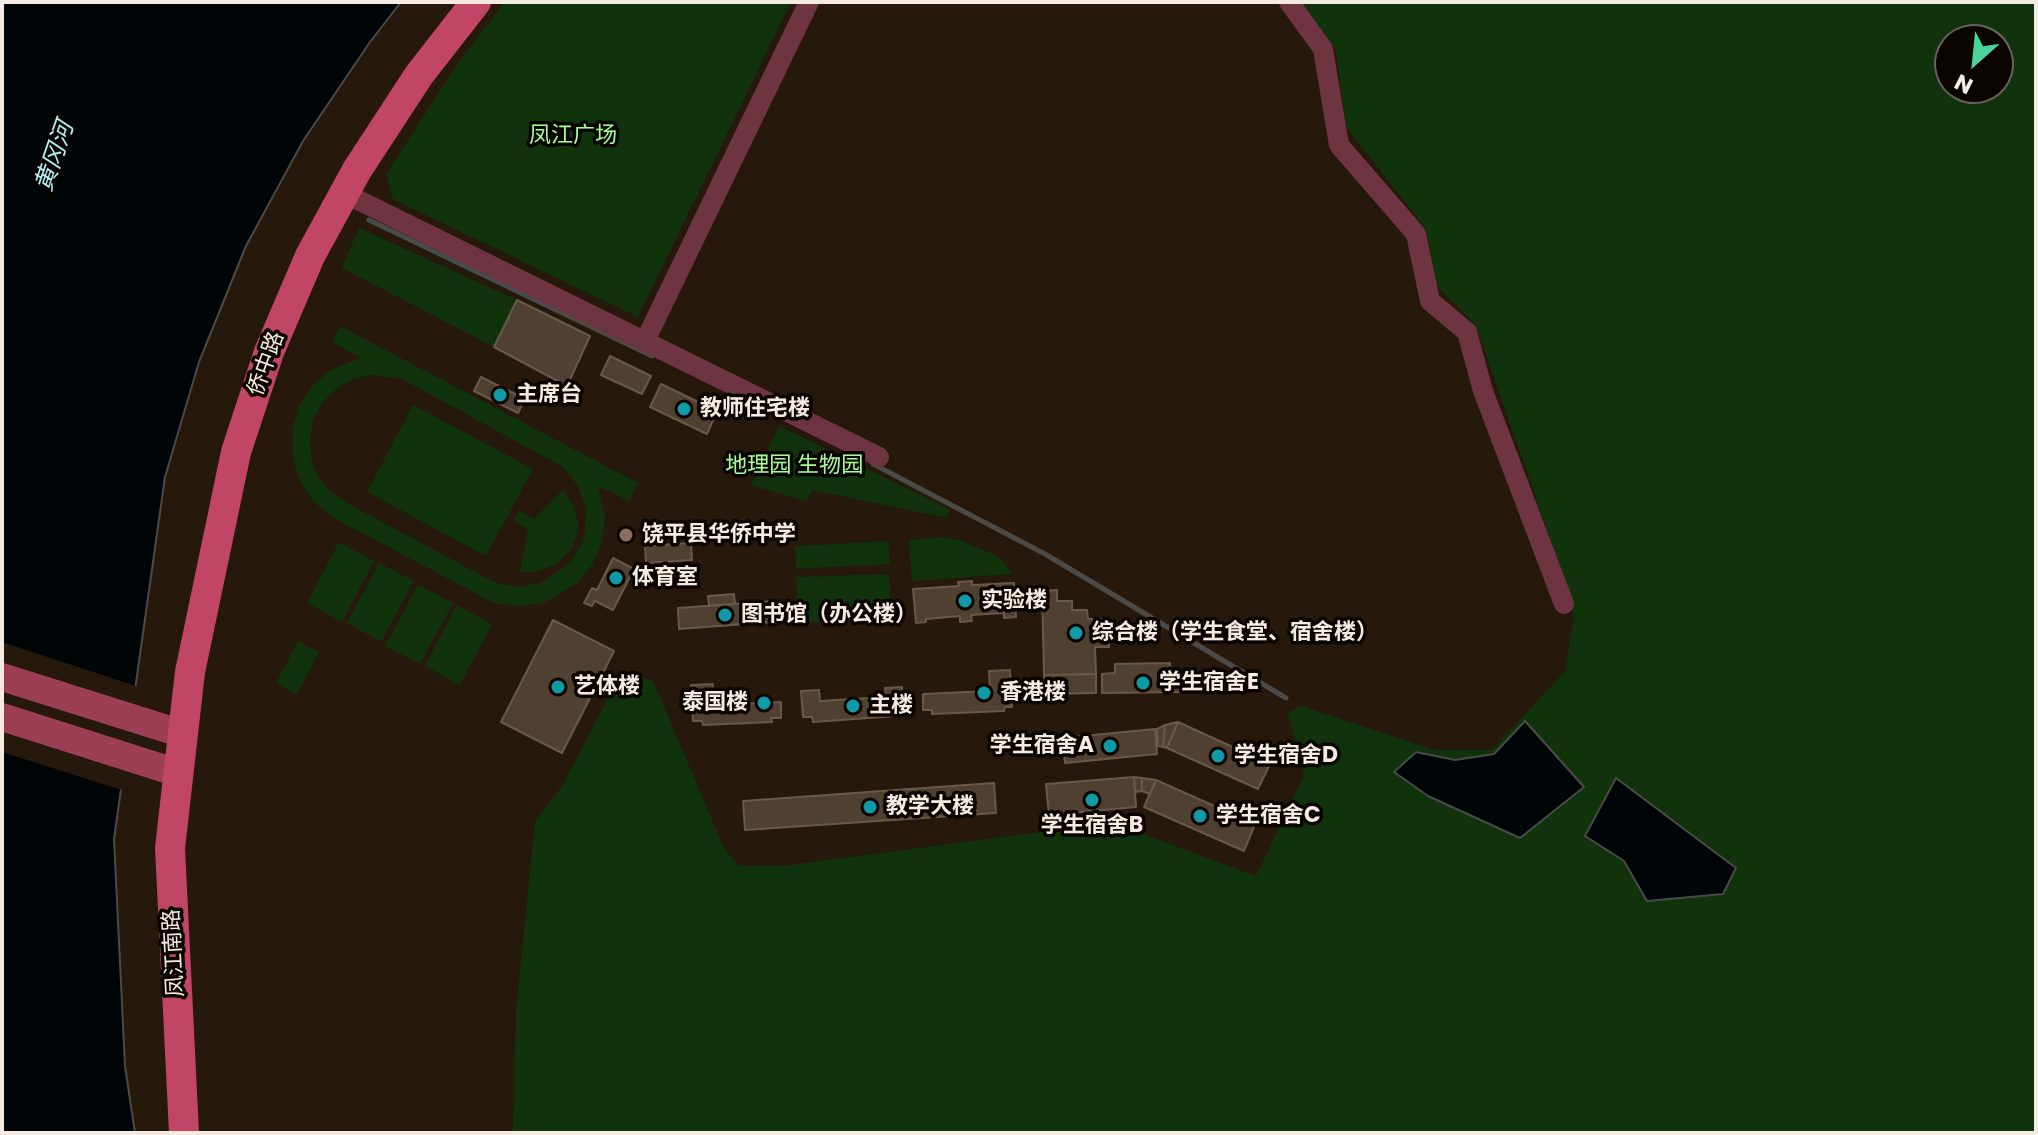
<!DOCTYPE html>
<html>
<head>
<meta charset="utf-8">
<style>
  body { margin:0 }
  #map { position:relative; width:2038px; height:1135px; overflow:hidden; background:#26180b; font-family:Poppins,sans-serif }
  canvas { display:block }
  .frame { position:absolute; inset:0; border:4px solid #f6ebe2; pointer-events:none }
  .north { position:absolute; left:1934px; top:24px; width:80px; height:80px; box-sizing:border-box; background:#0b0502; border:2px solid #69615c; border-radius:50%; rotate:207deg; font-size:22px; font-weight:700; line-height:32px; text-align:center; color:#f6ebe2 }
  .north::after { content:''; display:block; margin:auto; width:28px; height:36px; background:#4ad49c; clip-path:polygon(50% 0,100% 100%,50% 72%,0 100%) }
</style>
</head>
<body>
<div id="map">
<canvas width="2038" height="1135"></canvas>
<div class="frame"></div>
<div class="north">N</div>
</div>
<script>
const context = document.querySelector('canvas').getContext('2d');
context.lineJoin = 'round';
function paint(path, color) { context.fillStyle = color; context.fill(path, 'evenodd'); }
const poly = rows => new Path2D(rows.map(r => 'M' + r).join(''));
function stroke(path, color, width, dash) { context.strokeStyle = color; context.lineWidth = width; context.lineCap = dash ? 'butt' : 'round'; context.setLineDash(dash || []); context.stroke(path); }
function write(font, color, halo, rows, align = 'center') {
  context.font = font + ' Poppins,"Noto Sans SC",sans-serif'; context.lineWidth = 7; context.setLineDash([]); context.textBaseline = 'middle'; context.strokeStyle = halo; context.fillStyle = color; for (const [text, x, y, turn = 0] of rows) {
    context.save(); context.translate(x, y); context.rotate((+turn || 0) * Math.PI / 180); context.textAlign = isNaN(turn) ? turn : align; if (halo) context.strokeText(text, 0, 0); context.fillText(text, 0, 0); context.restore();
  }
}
paint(poly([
  [505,2,791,2,638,317,393,199,386,174,458,63],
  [1300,2,2036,2,2036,1133,513,1133,516,1011,535,821,562,786,616,683,631,674,653,681,724,848,739,866,782,866,1033,833,1127,828,1256,876,1304,775,1288,713,1301,706,1435,750,1492,750,1565,671,1574,617,1567,587,1476,326,1436,285,1426,229,1346,127,1336,50],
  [1950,40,1998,40,1998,88,1950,88],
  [359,228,517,300,494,347,342,268],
  [340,326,638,483,629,501,598,486,605,516,602,542,592,565,576,584,544,603,519,606,494,603,332,517,314,502,301,483,293,461,293,426,300,404,313,385,331,370,360,358,332,342],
  [370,375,402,379,563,467,578,486,586,508,585,532,582,543,570,563,541,583,517,587,494,582,345,502,330,491,318,476,311,458,310,439,313,420,322,403,335,390,351,380],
  [413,405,533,469,486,556,367,492],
  [779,426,949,509,947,518,813,490,806,501,751,485],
  [563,490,573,505,578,522,578,531,571,550,555,565,533,572,520,572,528,529,514,521,519,510,534,519],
  [944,537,961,541,993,554,1004,562,1012,574,912,581,909,540],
  [888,541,890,564,796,569,795,546],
  [339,542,374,561,342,622,307,603],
  [379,563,414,581,381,642,347,623],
  [889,574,891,611,884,621,806,622,798,616,796,577],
  [418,585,453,603,420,664,385,646],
  [457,605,492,624,460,685,425,666],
  [298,641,319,652,297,695,276,683]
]), '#11330c');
const water = poly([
  [2,2,401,2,370,42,303,141,246,246,199,362,165,477,114,839,125,1066,135,1133,2,1133,2,2],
  [1525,721,1584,787,1520,838,1428,796,1394,772,1416,752,1455,760,1494,754,1525,721],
  [1616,778,1736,868,1723,894,1647,901,1624,861,1585,836,1616,778]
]);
paint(water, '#000507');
stroke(water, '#4a4a49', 2);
paint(poly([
  [2,642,139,687,125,791,2,752]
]), '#26180b');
stroke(poly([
  [369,220,652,356],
  [873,464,1045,554,1286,698]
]), '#4a4a49', 5);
const building = poly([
  [517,300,590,336,567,386,494,347,517,300],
  [610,356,651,376,642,394,601,375,610,356],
  [481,377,525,399,518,413,474,391,481,377],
  [661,384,717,411,707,434,650,407,661,384],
  [691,543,692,560,646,563,645,546,691,543],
  [613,558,634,569,613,610,595,601,592,606,584,603,592,588,597,590,613,558],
  [972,581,972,585,1014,583,1016,617,1004,618,1004,613,971,615,972,621,960,622,960,616,926,619,926,622,916,623,913,589,959,586,958,582,972,581],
  [1057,590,1057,601,1072,601,1072,610,1087,610,1088,619,1108,619,1109,647,1095,647,1096,674,1044,675,1042,591,1057,590],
  [734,594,735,604,709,606,708,596,734,594],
  [772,601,773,622,679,629,678,608,772,601],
  [553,620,614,651,562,753,501,722,553,620],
  [1170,663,1171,672,1184,672,1184,692,1102,693,1102,674,1115,673,1115,664,1170,663],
  [1010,670,1012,707,1005,707,1004,711,932,714,932,710,923,710,923,694,990,691,989,671,1010,670],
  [1096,674,1096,693,1045,694,1044,675,1096,674],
  [713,684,714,705,781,702,781,718,771,718,772,722,703,725,702,721,693,721,691,685,713,684],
  [902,687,904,711,895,711,896,716,813,722,812,717,803,717,801,691,819,690,820,701,886,697,885,688,902,687],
  [1178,722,1270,764,1258,789,1167,748,1178,722],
  [1178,722,1167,748,1163,747,1165,725,1178,722],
  [1165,725,1163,747,1158,746,1157,729,1165,725],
  [1155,729,1157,754,1065,763,1062,738,1155,729],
  [1134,777,1136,807,1049,815,1046,784,1134,777],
  [1134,777,1142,778,1142,791,1135,792,1134,777],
  [1142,778,1156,780,1150,794,1142,791,1142,778],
  [1156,780,1255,824,1244,851,1144,807,1156,780],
  [994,783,996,813,745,830,743,801,994,783]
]);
paint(building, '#4f4031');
stroke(building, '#695949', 2);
stroke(poly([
  [1289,2,1323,49,1339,145,1416,234,1430,301,1467,332,1483,391,1564,604],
  [344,193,879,457],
  [645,341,809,2]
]), '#6f3442', 20);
stroke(poly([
  [2,677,183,734],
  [2,717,178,773]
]), '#9d3e57', 28);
stroke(poly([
  [184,1133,170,848,190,672,236,452,269,352,310,256,357,170,419,75,476,2]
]), '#c14567', 30);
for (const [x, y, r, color] of [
  [500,395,8,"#0f9aa8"],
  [684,409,8,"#0f9aa8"],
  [626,535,8,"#8d6e63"],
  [616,578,8,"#0f9aa8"],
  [965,601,8,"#0f9aa8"],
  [725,615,8,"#0f9aa8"],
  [1076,633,8,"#0f9aa8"],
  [1143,683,8,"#0f9aa8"],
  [558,687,8,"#0f9aa8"],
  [984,693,8,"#0f9aa8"],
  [764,703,8,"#0f9aa8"],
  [853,706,8,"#0f9aa8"],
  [1110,746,8,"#0f9aa8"],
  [1218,756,8,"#0f9aa8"],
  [1092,800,8,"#0f9aa8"],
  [870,807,8,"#0f9aa8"],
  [1200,816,8,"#0f9aa8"]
]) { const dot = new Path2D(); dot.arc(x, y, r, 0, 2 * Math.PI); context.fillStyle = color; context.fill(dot); stroke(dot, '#0b0502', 3); }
write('22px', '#a6fd98', '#0b0502', [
  ["凤江广场",573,136],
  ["地理园 生物园",794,466]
]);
write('22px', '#f6ebe2', '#0b0502', [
  ["侨中路",267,364,-70],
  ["凤江南路",175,953,-93]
]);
write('bold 22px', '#f6ebe2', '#0b0502', [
  ["主席台",516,395],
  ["教师住宅楼",700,409],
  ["饶平县华侨中学",642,535],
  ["体育室",632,578],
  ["实验楼",981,601],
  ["图书馆（办公楼）",741,615],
  ["综合楼（学生食堂、宿舍楼）",1092,633],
  ["学生宿舍E",1159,683],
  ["艺体楼",574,687],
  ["香港楼",1000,693],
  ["泰国楼",748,703,"right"],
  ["主楼",869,706],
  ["学生宿舍A",1094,746,"right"],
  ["学生宿舍D",1234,756],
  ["教学大楼",886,807],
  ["学生宿舍C",1216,816],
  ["学生宿舍B",1092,826,"center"]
], 'left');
write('italic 24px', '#b1f0f7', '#0b0502', [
  ["黄冈河",56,157,-71]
]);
</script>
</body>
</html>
